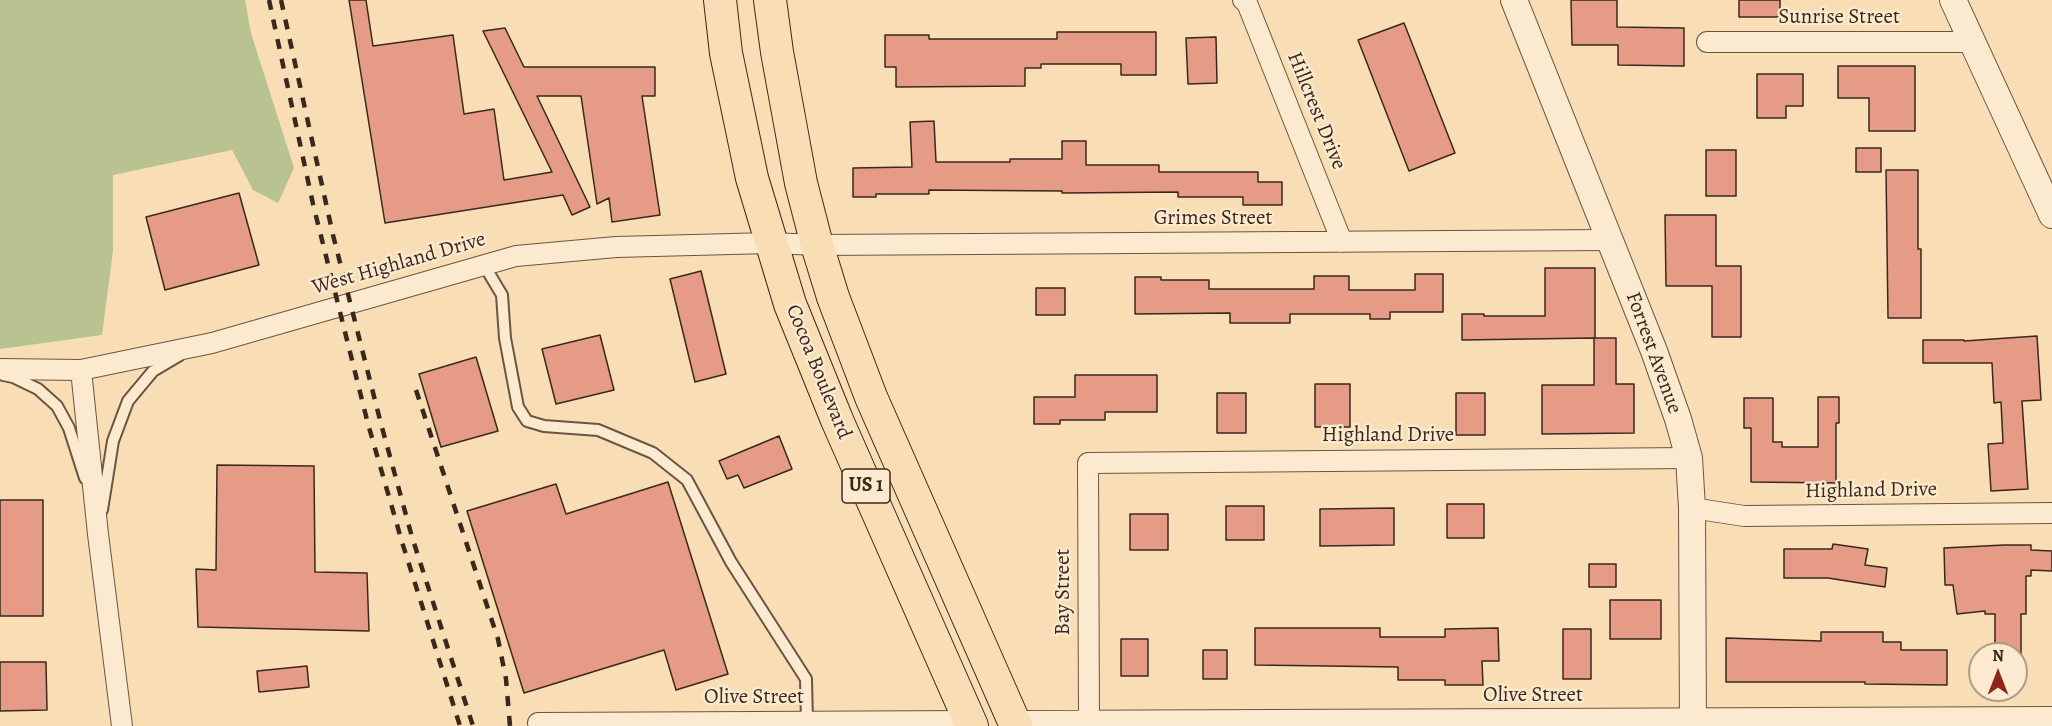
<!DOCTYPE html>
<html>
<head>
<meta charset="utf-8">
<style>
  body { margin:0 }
  #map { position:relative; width:2052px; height:726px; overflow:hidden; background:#f9deb5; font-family:Alegreya,serif }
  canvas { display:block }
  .north { position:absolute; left:1968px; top:642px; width:60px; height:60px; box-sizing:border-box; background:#fbeacf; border:2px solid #ad9d87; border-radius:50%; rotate:0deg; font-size:16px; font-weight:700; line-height:24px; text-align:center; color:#39291c }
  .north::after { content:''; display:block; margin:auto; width:21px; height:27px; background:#8f2418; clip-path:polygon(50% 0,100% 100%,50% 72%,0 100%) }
</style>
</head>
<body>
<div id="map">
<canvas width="2052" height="726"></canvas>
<div class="north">N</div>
</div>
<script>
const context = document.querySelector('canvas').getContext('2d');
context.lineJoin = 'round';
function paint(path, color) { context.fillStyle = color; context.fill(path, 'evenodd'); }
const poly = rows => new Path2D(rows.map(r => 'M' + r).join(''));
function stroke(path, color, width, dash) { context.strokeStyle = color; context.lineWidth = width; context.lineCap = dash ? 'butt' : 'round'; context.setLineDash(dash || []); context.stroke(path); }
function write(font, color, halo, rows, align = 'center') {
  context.font = font + ' Alegreya,serif'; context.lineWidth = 4.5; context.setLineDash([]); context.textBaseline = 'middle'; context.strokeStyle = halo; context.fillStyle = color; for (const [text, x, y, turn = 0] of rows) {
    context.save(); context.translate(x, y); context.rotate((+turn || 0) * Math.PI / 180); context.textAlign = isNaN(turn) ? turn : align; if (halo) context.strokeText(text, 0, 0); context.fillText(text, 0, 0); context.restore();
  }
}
paint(poly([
  [0,0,245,0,251,33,294,168,278,203,253,190,232,150,113,175,113,251,102,335,0,349]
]), '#b9c291');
const building = poly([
  [349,0,366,0,373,46,453,35,464,114,494,109,504,180,552,172,483,31,505,28,524,67,655,67,655,96,642,96,660,215,612,222,609,198,597,204,581,96,537,96,590,207,572,215,563,195,385,223,349,0],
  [1571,0,1617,0,1617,27,1684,28,1684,66,1618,65,1618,45,1572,45,1571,0],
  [1739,0,1780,0,1780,17,1739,17,1739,0],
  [1404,23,1455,153,1409,171,1358,40,1404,23],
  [1057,32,1156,32,1156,75,1121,75,1121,64,1041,64,1041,68,1025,68,1025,86,896,87,896,67,885,67,885,35,929,35,929,39,1057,39,1057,32],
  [1216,37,1217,83,1188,84,1186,38,1216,37],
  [1838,66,1915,66,1915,131,1869,131,1869,98,1838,98,1838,66],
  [1757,74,1803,74,1803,106,1786,106,1786,118,1757,118,1757,74],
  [934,121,936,162,1010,162,1010,159,1062,159,1062,141,1086,141,1086,165,1159,165,1159,172,1258,172,1258,182,1282,182,1282,205,1243,205,1243,197,1178,197,1178,192,1062,193,1062,191,929,190,929,194,876,194,876,197,853,197,853,168,912,167,910,122,934,121],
  [1856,148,1881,148,1881,172,1856,172,1856,148],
  [1706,150,1736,150,1736,196,1706,196,1706,150],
  [1886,170,1918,170,1918,249,1921,249,1921,318,1888,318,1886,170],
  [239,193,259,265,165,290,146,217,239,193],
  [1665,215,1716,215,1716,266,1741,266,1741,337,1712,337,1712,286,1666,286,1665,215],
  [1545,268,1595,268,1595,338,1616,338,1616,384,1634,384,1634,433,1542,434,1542,385,1594,385,1594,338,1462,340,1462,314,1484,314,1484,316,1545,316,1545,268],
  [701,271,726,374,695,382,670,279,701,271],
  [1415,274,1443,274,1443,312,1390,312,1390,319,1370,319,1370,314,1290,314,1290,323,1230,323,1230,313,1135,314,1135,277,1161,277,1161,280,1209,280,1209,289,1314,289,1314,276,1349,276,1349,290,1415,290,1415,274],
  [1036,288,1065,288,1065,315,1036,315,1036,288],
  [600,335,614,390,556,404,542,349,600,335],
  [2037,336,2041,400,2022,401,2028,489,1991,491,1988,444,2003,443,2001,402,1994,403,1992,363,1923,363,1923,340,1964,340,1964,341,2037,336],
  [476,357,498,431,441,447,419,374,476,357],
  [1075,375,1157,375,1157,412,1105,412,1105,420,1060,420,1060,424,1034,424,1034,397,1075,397,1075,375],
  [1315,384,1350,384,1350,427,1315,427,1315,384],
  [1217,393,1246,393,1246,433,1217,433,1217,393],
  [1456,393,1485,393,1485,435,1456,435,1456,393],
  [1818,397,1839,397,1839,423,1836,423,1836,483,1751,482,1751,428,1744,428,1744,398,1773,398,1773,442,1782,442,1782,447,1818,447,1818,397],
  [779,436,792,469,744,488,738,475,727,479,719,461,779,436],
  [217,465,314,466,315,572,367,573,369,631,198,627,196,569,216,570,217,465],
  [668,482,728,674,676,690,664,650,524,693,467,511,556,484,566,514,668,482],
  [0,500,43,500,43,616,0,616,0,500],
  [1447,504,1484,504,1484,538,1447,538,1447,504],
  [1226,506,1264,506,1264,540,1226,540,1226,506],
  [1394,508,1394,545,1320,546,1320,509,1394,508],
  [1130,514,1168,514,1168,550,1130,550,1130,514],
  [1833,544,1868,549,1865,565,1887,568,1885,587,1828,578,1784,578,1784,549,1832,549,1833,544],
  [2004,545,2031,545,2031,550,2052,551,2052,571,2031,570,2031,576,2026,576,2026,614,2021,614,2021,654,1995,654,1995,614,1985,614,1985,611,1957,614,1953,585,1945,585,1944,548,2004,545],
  [1589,564,1616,564,1616,587,1589,587,1589,564],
  [1610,600,1661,600,1661,639,1610,639,1610,600],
  [1255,628,1380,628,1380,637,1445,637,1445,629,1498,628,1499,661,1482,661,1483,685,1445,685,1445,680,1398,680,1398,667,1255,665,1255,628],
  [1563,629,1591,629,1591,679,1563,679,1563,629],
  [1821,632,1883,632,1883,642,1901,642,1901,650,1947,650,1947,685,1865,684,1865,682,1726,682,1726,638,1821,641,1821,632],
  [1121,639,1148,639,1148,676,1121,676,1121,639],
  [1203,650,1227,650,1227,679,1203,679,1203,650],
  [0,662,46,662,47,710,0,711,0,662],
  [307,666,309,687,259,692,257,671,307,666]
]);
paint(building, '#e59b85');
stroke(building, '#39291c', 1.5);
const service = poly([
  [484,265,502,295,505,338,518,407,527,421,544,426,598,430,653,453,687,480,731,562,806,679,807,722],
  [3,375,13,377,38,389,57,406,69,428,85,478],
  [102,510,113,441,128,401,153,371,180,355]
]);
const minor = poly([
  [1243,0,1247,3,1342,242],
  [1707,42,1971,42],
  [0,369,81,370,212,343,516,256,616,247,770,243,817,245,1610,240],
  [81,370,98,534,122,726],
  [1692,508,1744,516,2052,513],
  [1014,721,2052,717],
  [1089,721,1088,463,1689,458],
  [538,723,970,721]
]);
const tertiary = poly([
  [1514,0,1654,351,1678,419,1689,458,1692,508,1693,726],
  [1953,0,2052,215]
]);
const primary = poly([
  [720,0,726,53,752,178,790,304,837,420,972,726],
  [770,0,777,52,801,183,817,245,833,297,871,397,1016,726]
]);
stroke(service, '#695642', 14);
stroke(minor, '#695642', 22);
stroke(tertiary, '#695642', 28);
stroke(primary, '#39291c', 34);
stroke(service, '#fbeacf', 10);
stroke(minor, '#fbeacf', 20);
stroke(tertiary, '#fbeacf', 26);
stroke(primary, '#f9deb5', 32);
stroke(poly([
  [269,0,313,204,368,424,402,542,460,726],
  [281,0,333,235,380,420,412,537,473,726],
  [416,390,498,639,506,679,510,726]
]), '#39291c', 4.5, [10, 10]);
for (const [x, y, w] of [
  [866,486,48]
]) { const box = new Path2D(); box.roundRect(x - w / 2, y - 17, w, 34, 4.5); context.fillStyle = '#fbeacf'; context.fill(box); stroke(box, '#39291c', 1.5); }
write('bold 20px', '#39291c', null, [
  ["US 1",866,486]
]);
write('21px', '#39291c', '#fbeacf', [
  ["Sunrise Street",1839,18],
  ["Hillcrest Drive",1316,111,68],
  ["Grimes Street",1213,219],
  ["West Highland Drive",399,264,-16],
  ["Forrest Avenue",1653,353,70],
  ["Cocoa Boulevard",818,372,68],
  ["Highland Drive",1388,436],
  ["Highland Drive",1871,491,-1],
  ["Bay Street",1064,592,-90],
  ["Olive Street",1533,696],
  ["Olive Street",754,698]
]);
</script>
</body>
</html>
